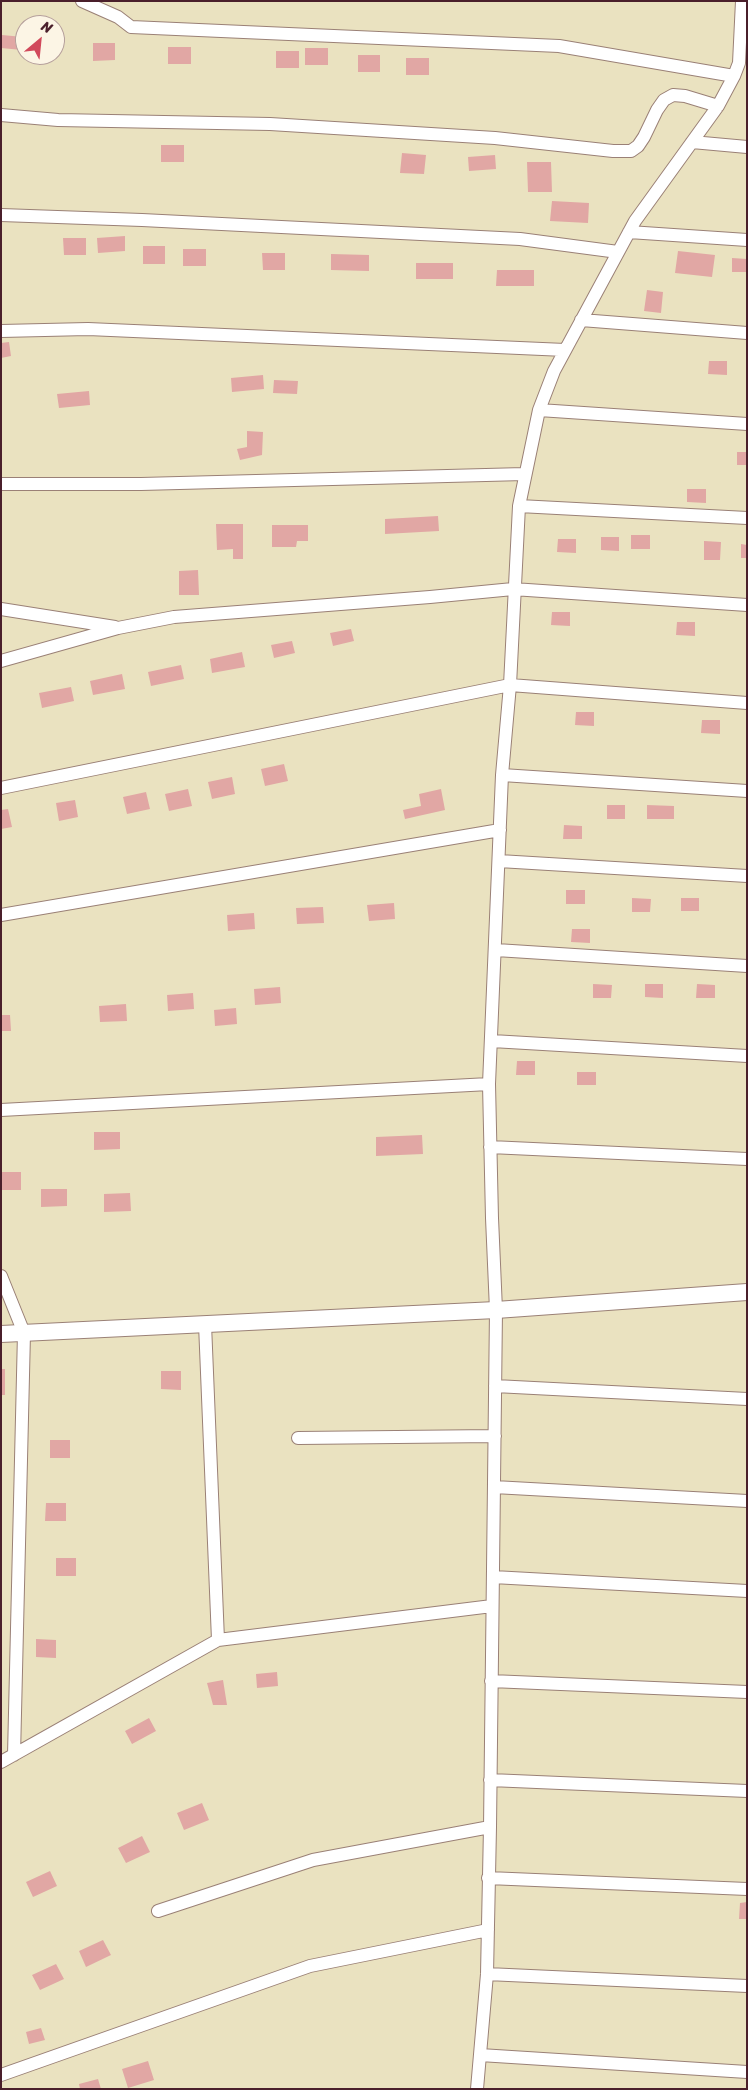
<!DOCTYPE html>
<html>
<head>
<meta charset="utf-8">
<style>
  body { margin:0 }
  #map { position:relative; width:748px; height:2090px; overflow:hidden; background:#eae2c0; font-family:Sriracha,sans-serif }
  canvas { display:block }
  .frame { position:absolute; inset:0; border:2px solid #4a1f2b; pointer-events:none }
  .north { position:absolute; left:15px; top:15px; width:50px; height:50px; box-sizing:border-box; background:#fcf5e5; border:1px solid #b59f9b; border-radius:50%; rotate:28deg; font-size:14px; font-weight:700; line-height:20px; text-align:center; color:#4a1f2b }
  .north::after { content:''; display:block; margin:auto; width:18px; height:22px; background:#d1495b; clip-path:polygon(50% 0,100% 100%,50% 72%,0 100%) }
</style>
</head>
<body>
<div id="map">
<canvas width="748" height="2090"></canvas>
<div class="frame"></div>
<div class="north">N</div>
</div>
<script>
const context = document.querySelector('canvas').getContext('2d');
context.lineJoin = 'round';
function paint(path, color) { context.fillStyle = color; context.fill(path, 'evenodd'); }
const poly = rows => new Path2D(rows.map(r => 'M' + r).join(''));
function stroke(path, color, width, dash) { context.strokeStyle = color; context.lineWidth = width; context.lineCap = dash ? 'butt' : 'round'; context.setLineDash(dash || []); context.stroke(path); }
paint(poly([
  [2,35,23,37,22,50,1,48],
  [93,43,115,43,115,60,93,61],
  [168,47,191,47,191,64,168,64],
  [305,48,328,48,328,65,305,65],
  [276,51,299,51,299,68,276,68],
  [358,55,380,55,380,72,358,72],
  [406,58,429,58,429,75,406,75],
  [161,145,184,145,184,162,161,162],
  [402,153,426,155,424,174,400,173],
  [495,155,496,169,469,171,468,157],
  [527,162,551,162,552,192,528,192],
  [552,201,589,203,588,223,550,221],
  [125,236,125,251,98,253,97,238],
  [63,238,86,238,86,255,64,255],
  [143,246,165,246,165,264,143,264],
  [183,249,206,249,206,266,183,266],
  [678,251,715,255,712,277,675,273],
  [262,253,285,253,285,270,263,270],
  [331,254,369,255,369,271,331,270],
  [732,258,747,259,747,272,732,272],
  [416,263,453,263,453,279,416,279],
  [497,270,534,270,534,286,496,286],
  [647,290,663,292,661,313,644,311],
  [9,342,11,356,1,358,1,343],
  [709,361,727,361,727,375,708,374],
  [263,375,264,389,232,392,231,378],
  [274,380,298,381,297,394,273,393],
  [89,391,90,405,59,408,57,394],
  [247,431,263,432,262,455,240,460,237,449,247,447],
  [737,452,747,452,747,465,737,465],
  [687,489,706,489,706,503,687,502],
  [438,516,439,531,385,534,385,519],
  [216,524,243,524,243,559,233,559,233,549,217,550],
  [272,525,308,525,308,541,297,541,296,547,272,547],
  [631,535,650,535,650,549,631,549],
  [601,537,619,537,619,551,601,550],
  [558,539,576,539,576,553,557,552],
  [704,541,721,542,720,560,704,560],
  [741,544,747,545,747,558,741,558],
  [198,570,199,595,179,595,179,571],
  [552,612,570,612,570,626,551,625],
  [677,622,695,622,695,636,676,635],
  [351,629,354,641,333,646,330,633],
  [292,641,295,653,274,658,271,645],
  [242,652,245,667,212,673,210,659],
  [181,665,184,679,151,686,148,672],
  [122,674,125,689,93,695,90,681],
  [71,687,74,701,42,708,39,693],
  [576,712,594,712,594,726,575,725],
  [702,720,720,720,720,734,701,733],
  [284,764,288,781,265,786,261,769],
  [232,777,235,794,212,799,208,782],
  [188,789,192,806,169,811,165,794],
  [441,789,445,810,405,819,403,810,421,806,419,794],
  [146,792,150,809,127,814,123,797],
  [75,800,78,817,59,821,56,803],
  [607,805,625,805,625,819,607,819],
  [647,805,674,806,674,819,647,819],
  [8,809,12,827,1,829,1,810],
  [564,825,582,826,582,839,563,839],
  [566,890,585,890,585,904,566,904],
  [632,898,651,899,650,912,632,912],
  [681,898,699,898,699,911,681,911],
  [394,903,395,919,369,921,367,905],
  [323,907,324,923,297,924,296,908],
  [254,913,255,929,228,931,227,915],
  [572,929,590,929,590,943,571,942],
  [593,984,612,985,611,998,593,998],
  [645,984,663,984,663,998,645,997],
  [697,984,715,985,715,998,696,998],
  [280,987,281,1003,255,1005,254,989],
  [193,993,194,1009,168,1011,167,995],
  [126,1004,127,1021,100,1022,99,1006],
  [236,1008,237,1024,215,1026,214,1010],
  [1,1015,10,1015,11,1031,1,1031],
  [517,1061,535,1061,535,1075,516,1075],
  [577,1072,596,1072,596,1085,577,1085],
  [94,1132,120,1132,120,1149,94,1150],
  [422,1135,423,1154,376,1156,376,1137],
  [1,1172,21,1172,21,1190,1,1190],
  [41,1189,67,1189,67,1206,41,1207],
  [130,1193,131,1211,104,1212,104,1194],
  [1,1369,5,1369,5,1395,1,1395],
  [161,1371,181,1371,181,1390,161,1389],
  [50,1440,70,1440,70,1458,50,1458],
  [46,1503,66,1503,66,1521,45,1521],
  [56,1558,76,1558,76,1576,56,1576],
  [36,1639,56,1640,56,1658,36,1657],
  [277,1672,278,1686,257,1688,256,1674],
  [223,1680,227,1705,213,1705,207,1683],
  [149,1718,156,1731,132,1744,125,1731],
  [202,1803,209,1820,184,1830,177,1813],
  [142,1836,150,1852,126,1863,118,1848],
  [50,1871,57,1886,33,1897,26,1882],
  [747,1902,747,1919,739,1919,740,1903],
  [103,1940,111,1955,86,1967,79,1951],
  [56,1964,64,1979,40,1990,32,1975],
  [41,2028,45,2040,29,2044,26,2032],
  [148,2061,154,2080,128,2088,122,2069],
  [98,2079,101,2089,80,2089,79,2084]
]), '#e1a7a4');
const minor = poly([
  [82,1,118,17,131,27,559,46,734,76],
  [1,115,58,120,270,124,495,138,613,151,631,151,638,146,644,137,657,110,664,100,673,95,685,96,718,106],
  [692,142,747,147],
  [1,215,142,220,520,239,618,252],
  [629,232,747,240],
  [581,320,747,333],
  [1,331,88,329,565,350],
  [539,410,747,424],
  [1,484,141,484,524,474],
  [519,506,747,518],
  [1,609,115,627],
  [1,661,118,628,174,617,430,597,513,589,747,605],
  [502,775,747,791],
  [1,788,510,685,747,703],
  [499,861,747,876],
  [1,915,500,830],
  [496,950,747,966],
  [492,1041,747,1056],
  [1,1110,489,1084],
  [490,1147,747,1159],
  [1,1276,24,1333,14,1755],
  [205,1324,218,1640],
  [495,1386,747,1399],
  [298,1438,495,1436],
  [494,1487,747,1501],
  [493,1577,747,1591],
  [491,1681,747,1692],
  [1,1762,218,1640,492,1606],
  [490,1780,747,1791],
  [488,1878,747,1889],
  [158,1911,313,1860,490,1827],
  [487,1974,747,1986],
  [480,2055,747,2072],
  [1,2075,310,1966,488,1930],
  [477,2089,487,1974,490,1827,496,1310,492,1218,489,1084,502,775,510,685,519,506,539,410,554,371,635,221,718,106,734,76,739,63,742,1]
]);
const tertiary = poly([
  [1,1334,496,1310,747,1292]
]);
stroke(minor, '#9a8076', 14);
stroke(tertiary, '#9a8076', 18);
stroke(minor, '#fff', 12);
stroke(tertiary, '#fff', 16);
</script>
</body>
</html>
